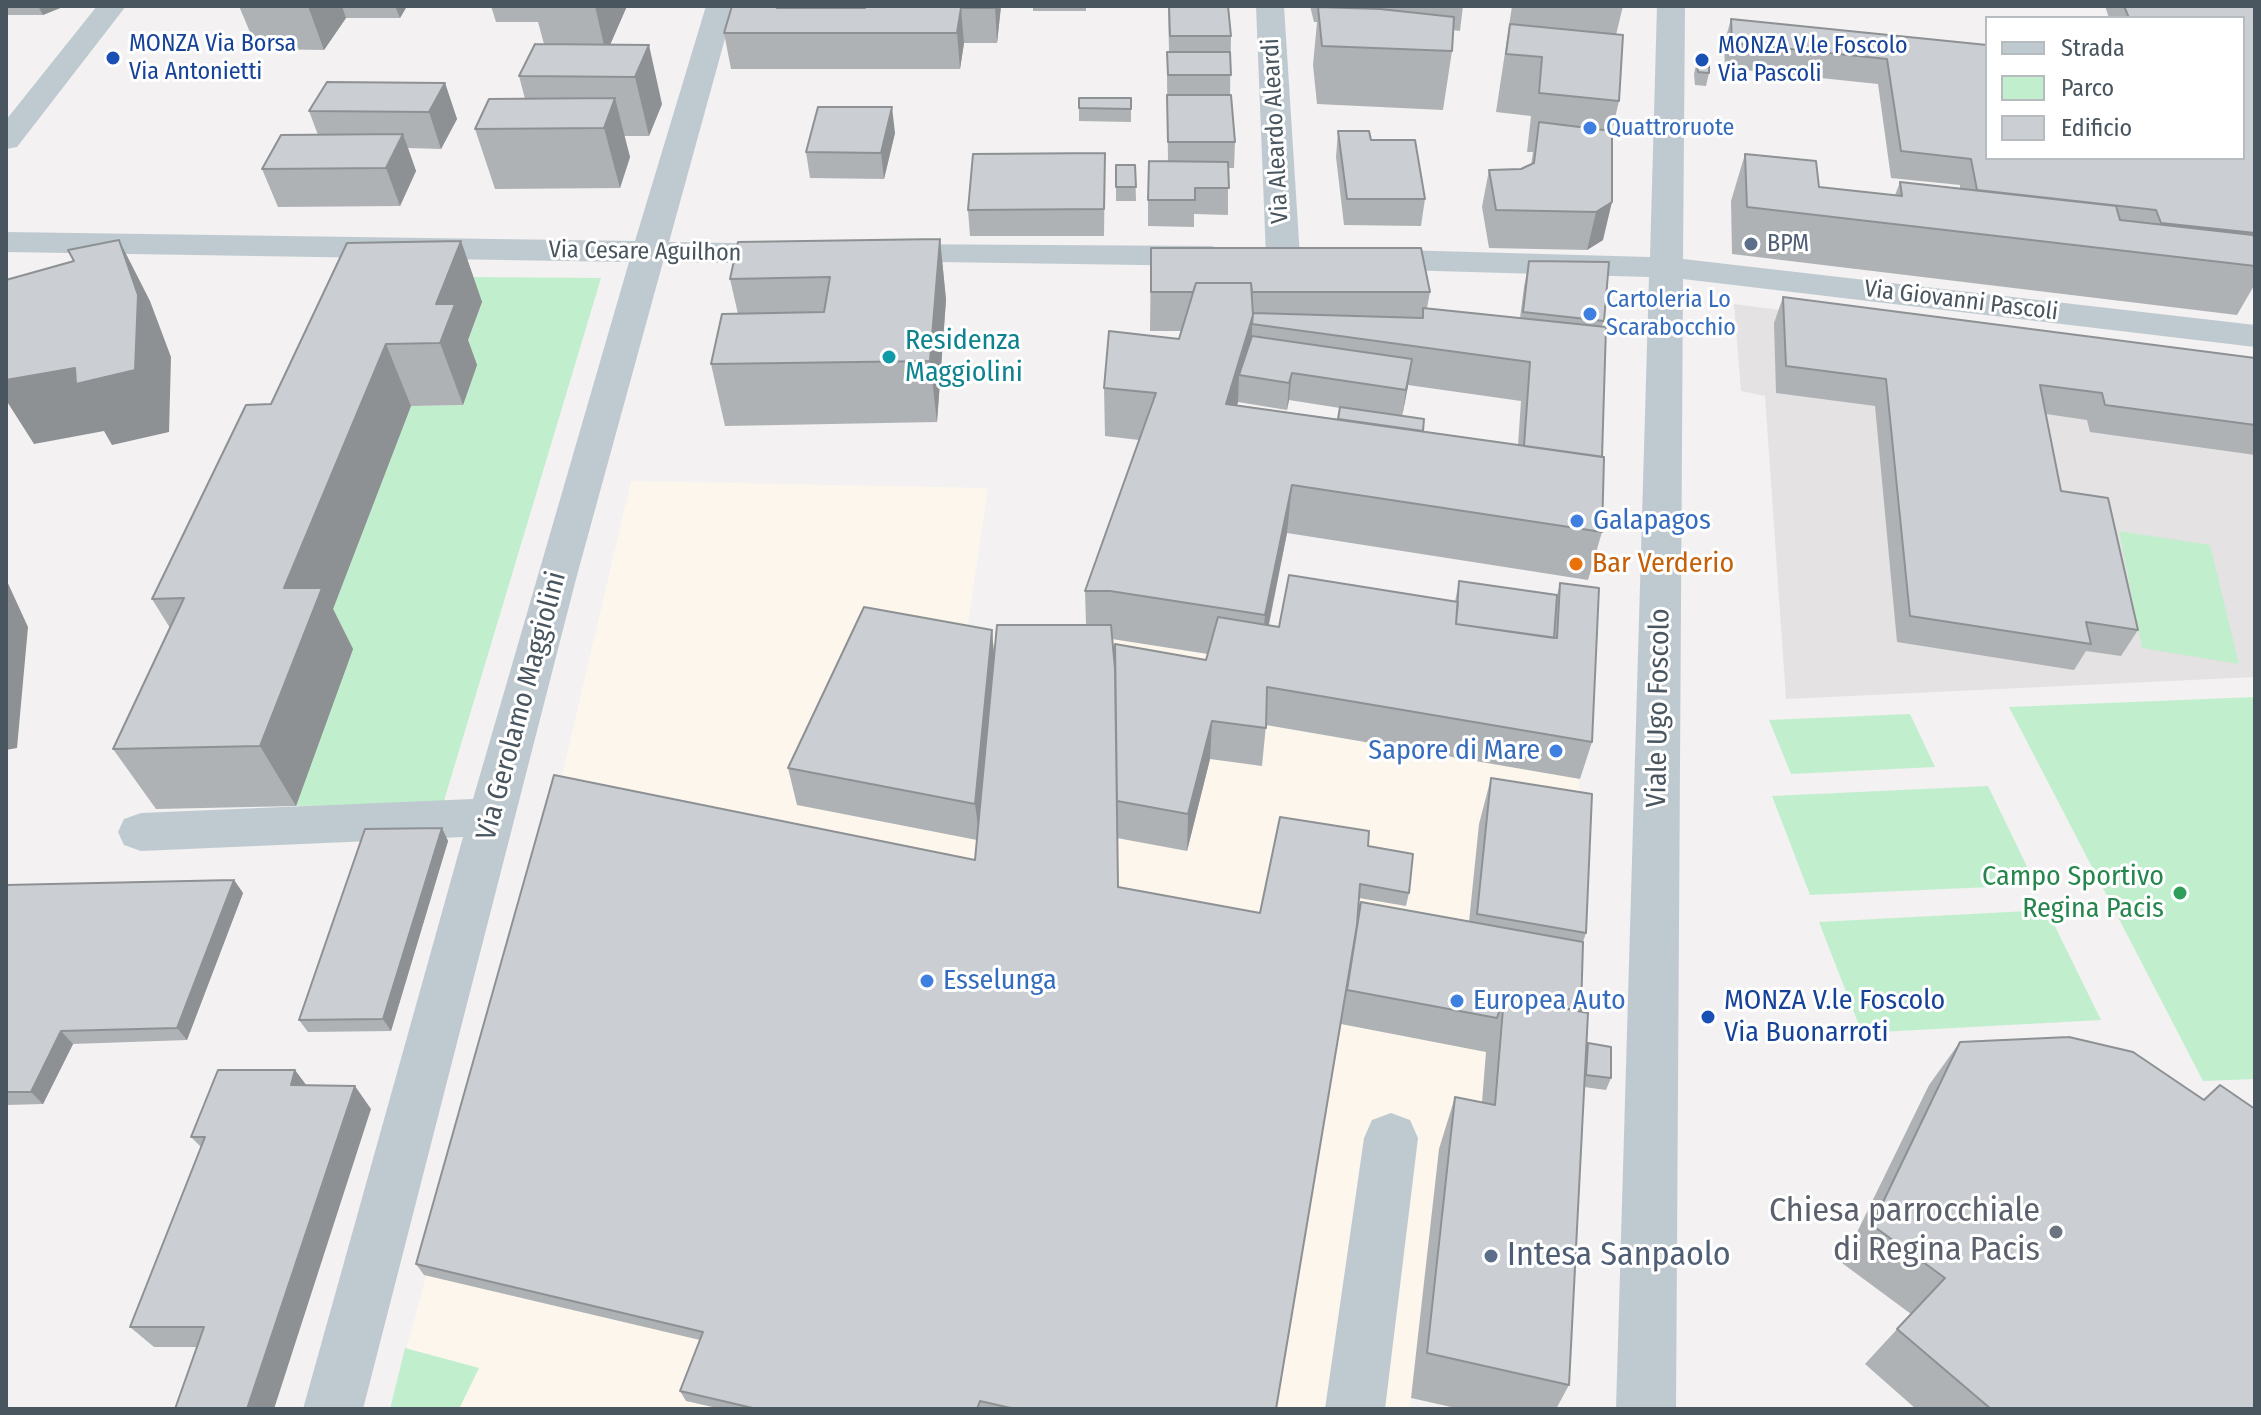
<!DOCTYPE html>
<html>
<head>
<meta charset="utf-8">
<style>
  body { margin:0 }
  #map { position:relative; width:2261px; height:1415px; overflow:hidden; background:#f3f1f1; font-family:"Fira Sans Condensed",sans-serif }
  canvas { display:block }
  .frame { position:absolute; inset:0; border:8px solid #49565f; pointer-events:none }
  .legend { position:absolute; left:1985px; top:16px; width:260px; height:144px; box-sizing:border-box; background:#fff; border:2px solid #b6bbbf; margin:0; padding:10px 14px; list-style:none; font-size:24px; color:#49565f }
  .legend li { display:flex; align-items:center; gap:16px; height:40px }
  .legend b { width:40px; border:2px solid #b6bbbf }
</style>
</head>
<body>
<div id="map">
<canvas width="2261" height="1415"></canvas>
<div class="frame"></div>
<ul class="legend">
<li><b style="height:10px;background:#bfcad0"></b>Strada</li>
<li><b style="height:22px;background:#c1efce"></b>Parco</li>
<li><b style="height:22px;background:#cbcfd3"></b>Edificio</li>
</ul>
</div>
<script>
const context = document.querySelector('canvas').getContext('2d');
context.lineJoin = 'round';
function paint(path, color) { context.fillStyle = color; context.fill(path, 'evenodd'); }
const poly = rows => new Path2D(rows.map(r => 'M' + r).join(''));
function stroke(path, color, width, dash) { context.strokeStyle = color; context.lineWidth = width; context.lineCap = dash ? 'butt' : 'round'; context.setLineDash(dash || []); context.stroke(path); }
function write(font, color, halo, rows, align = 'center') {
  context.font = font + ' "Fira Sans Condensed",sans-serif'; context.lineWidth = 6; context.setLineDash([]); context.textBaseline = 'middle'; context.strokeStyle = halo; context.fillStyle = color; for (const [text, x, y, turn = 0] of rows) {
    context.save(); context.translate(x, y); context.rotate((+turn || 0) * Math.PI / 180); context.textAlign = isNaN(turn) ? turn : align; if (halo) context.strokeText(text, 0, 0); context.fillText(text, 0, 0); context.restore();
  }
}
paint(poly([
  [631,481,988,488,966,638,1111,638,1275,665,1587,627,1570,978,1460,1409,1411,1398,1409,1409,390,1409,559,788]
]), '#fcf6ec');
paint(poly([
  [1734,304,2255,372,2255,677,1786,699,1765,396,1741,391]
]), '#e4e2e3');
paint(poly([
  [471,277,601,278,443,804,296,806,317,650,411,406,463,405,459,365,482,303],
  [2119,531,2210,545,2239,664,2142,648],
  [2255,697,2255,1079,2203,1081,2009,707],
  [1910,714,1935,767,1791,774,1769,720],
  [1988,786,2036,885,1810,895,1772,796],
  [2047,910,2101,1020,1862,1033,1819,922],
  [405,1348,479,1368,459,1409,390,1409]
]), '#c1efce');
paint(poly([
  [97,6,126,6,17,147,6,149,6,120,97,6],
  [706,6,734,6,669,242,796,244,808,247,813,254,808,261,796,264,663,262,576,579,363,1409,303,1409,463,837,141,851,124,845,118,832,124,819,141,813,473,799,629,262,6,252,6,232,635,241,706,6],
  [1256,6,1284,6,1300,257,1295,264,1283,267,1271,264,1266,257,1256,6],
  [1657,6,1685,6,1683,259,2255,325,2255,347,1683,279,1676,1409,1616,1409,1649,277,1364,269,1352,266,1347,259,1352,252,1364,249,1650,257,1657,6],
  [880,244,1211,246,1223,249,1228,256,1223,263,1211,266,868,261,863,254,868,247,880,244],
  [1391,1113,1410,1120,1418,1138,1385,1409,1325,1409,1364,1138,1372,1120,1391,1113]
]), '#bfcad0');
paint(poly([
  [6,6,65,6,43,15,6,15],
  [239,6,407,6,400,18,346,18,324,50,257,49],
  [491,6,627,6,610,45,662,104,649,136,624,136,630,157,620,188,495,189,475,129,525,99,519,76,544,44,538,22,496,22],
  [732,6,815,6,814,8,865,8,865,6,1001,6,997,43,964,43,960,69,731,69,724,33],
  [1033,6,1086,6,1086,11,1033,11],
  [1168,6,1228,6,1231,36,1230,95,1235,142,1234,168,1228,168,1228,215,1194,214,1194,227,1148,226,1148,200,1168,161,1167,78,1167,52,1169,52],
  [1310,6,1463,6,1460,31,1453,30,1452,51,1443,110,1317,104,1313,65,1317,22,1314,22],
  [1512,6,1623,6,1616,35,1619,101,1612,131,1603,240,1587,250,1489,248,1482,207,1489,170,1521,169,1531,165,1533,152,1527,152,1531,116,1496,112],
  [2105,6,2255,6,2255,284,2237,315,1732,254,1731,201,1745,154,1819,187,1895,195,1900,182,1960,188,1960,185,1891,178,1878,84,1725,68,1724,44,1731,19,1987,45,1987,158,2243,18,2109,18],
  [1697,61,1709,73,1706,86,1695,85,1694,74],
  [445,83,457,119,441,149,408,148,416,171,400,206,278,207,262,169,318,135,309,111],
  [1131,98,1131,122,1079,121,1079,108],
  [1338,131,1371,140,1425,199,1421,226,1344,225,1336,157],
  [895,133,884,179,810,178,806,152],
  [1105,153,1104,236,970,236,968,210],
  [1116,165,1135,165,1136,201,1116,201],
  [940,239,946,300,937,422,725,426,711,364,738,314,730,279],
  [461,241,482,302,468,340,477,365,463,405,411,406,333,609,353,649,296,806,156,809,113,749,170,628,152,599,271,404],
  [1151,248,1430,292,1427,308,1520,318,1524,287,1529,261,1604,321,1602,326,1602,532,1588,580,1287,533,1269,625,1279,627,1455,602,1459,581,1557,595,1560,583,1592,742,1580,779,1266,725,1262,766,1210,759,1187,851,1117,838,1115,644,1206,660,1208,654,1112,639,1118,887,1260,913,1368,846,1409,893,1406,906,1359,898,1357,925,1469,922,1479,824,1491,778,1586,933,1583,942,1581,1011,1587,1047,1588,1043,1611,1078,1606,1090,1584,1087,1569,1385,1556,1409,1460,1409,1411,1398,1439,1149,1455,1097,1482,1102,1486,1052,1341,1024,1276,1409,721,1409,686,1401,680,1391,700,1340,424,1275,416,1264,975,860,977,840,797,805,788,768,992,630,994,654,1086,625,1085,591,1139,440,1105,436,1104,388,1179,339,1182,331,1150,331],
  [1408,385,1521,401,1518,445,1423,431,1402,416],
  [1289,400,1340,408,1338,419,1237,405,1238,402,1287,410],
  [1783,297,2255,358,2255,455,2090,432,2087,420,2046,414,2061,491,2138,630,2121,656,2086,651,2074,670,1897,642,1875,406,1776,393,1774,323],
  [442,828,448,841,391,1031,308,1032,299,1020],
  [234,880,243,893,187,1040,73,1044,43,1104,6,1105,6,885],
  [1960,1042,2204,1100,2255,1409,1916,1409,1865,1364,1911,1314,1842,1263,1929,1085],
  [307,1085,371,1109,197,1347,154,1347,130,1327,201,1147,191,1137]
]), '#afb2b5');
paint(poly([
  [38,6,65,6,43,15],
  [308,6,342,6,346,18,324,50],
  [395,6,407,6,400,18],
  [595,6,627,6,606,54],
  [995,6,1001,6,997,43],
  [961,8,964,43,960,69,957,33],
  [649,45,662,104,649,136,635,77],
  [445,83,457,119,441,149,429,112],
  [615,98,630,157,620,188,604,128],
  [892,107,895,133,884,179,881,153],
  [403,134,416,171,400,206,386,168],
  [1612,202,1603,240,1587,250,1596,212],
  [940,239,946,300,937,422,930,361],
  [119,240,150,301,171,357,169,432,112,445,104,431,34,444,6,400,6,380],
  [461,241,482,302,468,340,477,365,463,405,440,343,436,304],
  [1253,315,1250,362,1239,375,1238,402,1224,452,1226,404],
  [386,344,411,406,333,609,353,649,296,806,260,746,284,588],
  [1412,359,1408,386,1402,417,1406,390],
  [1292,373,1289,400,1287,410,1289,383],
  [1292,485,1287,533,1261,662,1265,615],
  [6,579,28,627,17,748,6,750],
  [992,630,995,668,980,841,975,804],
  [1212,721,1210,759,1187,851,1188,814],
  [442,828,448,841,391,1031,383,1019],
  [234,880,243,893,187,1040,177,1028],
  [61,1031,73,1044,43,1104,31,1092],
  [295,1070,313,1094,291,1085],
  [355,1086,371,1109,274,1409,247,1409]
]), '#8e9194');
const building = poly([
  [732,6,778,6,777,8,865,8,865,6,995,6,995,8,961,8,957,33,724,33,732,6],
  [1169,6,1228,6,1231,36,1170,36,1169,6],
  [2124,6,2255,6,2255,233,2161,223,2156,210,1977,190,1971,159,1901,151,1887,59,1732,43,1731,19,1987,45,1987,158,2243,158,2243,18,2129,18,2124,6],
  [1318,7,1380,9,1454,17,1452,51,1322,46,1318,7],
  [1510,24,1623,35,1619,101,1539,93,1542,57,1506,54,1510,24],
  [535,44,649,45,635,77,519,76,535,44],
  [1167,52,1230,52,1231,75,1168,75,1167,52],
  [1697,61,1709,62,1709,73,1698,72,1697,61],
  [327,82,445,83,429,112,309,111,327,82],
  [1167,95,1231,95,1235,142,1168,142,1167,95],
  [615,98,604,128,475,129,489,99,615,98],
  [1079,98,1131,98,1131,109,1079,108,1079,98],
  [818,107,892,107,881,153,806,152,818,107],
  [1539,122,1612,131,1612,202,1596,212,1496,210,1489,170,1521,169,1534,163,1539,122],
  [1338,131,1369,131,1371,140,1415,140,1425,199,1347,199,1338,131],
  [403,134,386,168,262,169,281,135,403,134],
  [1105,153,1104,209,968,210,973,154,1105,153],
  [1745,154,1816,161,1819,187,1902,196,1900,182,2116,206,2120,220,2253,235,2255,240,2255,266,1747,207,1745,154],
  [1149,161,1228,162,1229,188,1195,188,1195,200,1148,200,1149,161],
  [1116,165,1135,165,1136,187,1116,187,1116,165],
  [940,239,930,361,711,364,722,314,824,312,830,277,730,279,738,242,940,239],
  [119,240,138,295,135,370,76,384,75,368,6,380,6,280,74,261,68,250,119,240],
  [461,241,436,304,455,304,440,343,386,344,284,588,322,588,260,746,113,749,184,598,152,599,246,405,271,404,347,243,461,241],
  [1151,248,1421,248,1430,292,1252,292,1251,283,1196,283,1193,292,1151,292,1151,248],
  [1529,261,1609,262,1604,321,1523,312,1529,261],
  [1196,283,1251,283,1253,315,1226,404,1604,457,1602,532,1292,485,1265,615,1110,591,1085,591,1156,393,1104,388,1109,331,1179,339,1196,283],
  [1783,297,2255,358,2255,425,2105,405,2102,393,2040,385,2061,491,2108,498,2138,630,2086,622,2091,644,1910,616,1886,379,1786,366,1783,297],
  [1423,308,1606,327,1602,457,1524,446,1530,362,1252,324,1253,313,1423,318,1423,308],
  [1252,336,1412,359,1406,390,1292,373,1289,383,1239,375,1252,336],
  [1340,407,1424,419,1423,431,1338,419,1340,407],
  [1289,575,1458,602,1456,624,1557,638,1560,583,1599,588,1592,742,1267,687,1266,728,1212,721,1188,814,1117,801,1115,644,1206,660,1218,617,1279,627,1289,575],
  [1459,581,1557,595,1554,638,1456,624,1459,581],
  [864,607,992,630,975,804,788,768,864,607],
  [997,625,1111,625,1115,669,1118,887,1260,913,1280,817,1369,831,1368,846,1413,854,1409,893,1360,884,1357,925,1276,1409,1015,1409,980,1401,977,1409,757,1409,680,1391,703,1332,416,1264,554,775,975,860,997,625],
  [1491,778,1592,794,1586,933,1477,914,1491,778],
  [442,828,383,1019,299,1020,365,829,442,828],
  [234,880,177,1028,61,1031,31,1092,6,1092,6,885,234,880],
  [1361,902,1583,942,1581,1011,1504,997,1497,1018,1347,990,1361,902],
  [1504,997,1588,1013,1569,1385,1427,1353,1455,1097,1495,1105,1504,997],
  [2069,1037,2133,1052,2204,1100,2220,1085,2255,1109,2255,1409,1991,1409,1897,1329,1945,1278,1872,1225,1960,1042,2069,1037],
  [1588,1043,1611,1047,1611,1078,1586,1075,1588,1043],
  [218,1070,295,1070,291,1085,355,1086,247,1409,175,1409,204,1327,130,1327,205,1137,191,1137,218,1070]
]);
paint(building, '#cbcfd3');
stroke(building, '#8e9194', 2);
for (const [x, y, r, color] of [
  [113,58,8,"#1a4fb4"],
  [1702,60,8,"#1a4fb4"],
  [1590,128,8,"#3f7fe0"],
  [1751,244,8,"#5c6f8a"],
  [1590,314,8,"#3f7fe0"],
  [889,357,8,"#0f9aa8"],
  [1577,521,8,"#3f7fe0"],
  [1576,564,8,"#e8710a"],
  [1556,751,8,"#3f7fe0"],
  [2180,893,8,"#2e9e5b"],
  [927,981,8,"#3f7fe0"],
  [1457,1001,8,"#3f7fe0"],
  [1708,1017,8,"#1a4fb4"],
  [2056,1232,8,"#6b7280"],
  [1491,1256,8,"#5c6f8a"]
]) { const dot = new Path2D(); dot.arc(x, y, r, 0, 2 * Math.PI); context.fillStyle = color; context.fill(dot); stroke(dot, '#fff', 3); }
write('24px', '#164399', '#fff', [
  ["MONZA Via Borsa",129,44],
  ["Via Antonietti",129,72],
  ["MONZA V.le Foscolo",1718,46],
  ["Via Pascoli",1718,74]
], 'left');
write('24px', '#366cbe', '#fff', [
  ["Quattroruote",1606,128],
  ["Cartoleria Lo",1606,300],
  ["Scarabocchio",1606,328]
], 'left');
write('24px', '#49565f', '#fff', [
  ["Via Aleardo Aleardi",1276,131,-93],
  ["Via Cesare Aguilhon",645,252,1],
  ["Via Giovanni Pascoli",1961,301,7]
]);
write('24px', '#4e5e75', '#fff', [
  ["BPM",1767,244]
], 'left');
write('28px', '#0d838f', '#fff', [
  ["Residenza",905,341],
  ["Maggiolini",905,373]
], 'left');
write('28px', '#366cbe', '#fff', [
  ["Galapagos",1593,521],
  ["Sapore di Mare",1540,751,"right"],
  ["Esselunga",943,981],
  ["Europea Auto",1473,1001]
], 'left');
write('28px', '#c56008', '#fff', [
  ["Bar Verderio",1592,564]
], 'left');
write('28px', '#49565f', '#fff', [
  ["Via Gerolamo Maggiolini",522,706,-75],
  ["Viale Ugo Foscolo",1659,708,-89]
]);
write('28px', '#27864d', '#fff', [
  ["Campo Sportivo",2164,877],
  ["Regina Pacis",2164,909]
], 'right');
write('28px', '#164399', '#fff', [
  ["MONZA V.le Foscolo",1724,1001],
  ["Via Buonarroti",1724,1033]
], 'left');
write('34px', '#5b616d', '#fff', [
  ["Chiesa parrocchiale",2040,1212],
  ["di Regina Pacis",2040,1251]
], 'right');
write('34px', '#4e5e75', '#fff', [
  ["Intesa Sanpaolo",1507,1256]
], 'left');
</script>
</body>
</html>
